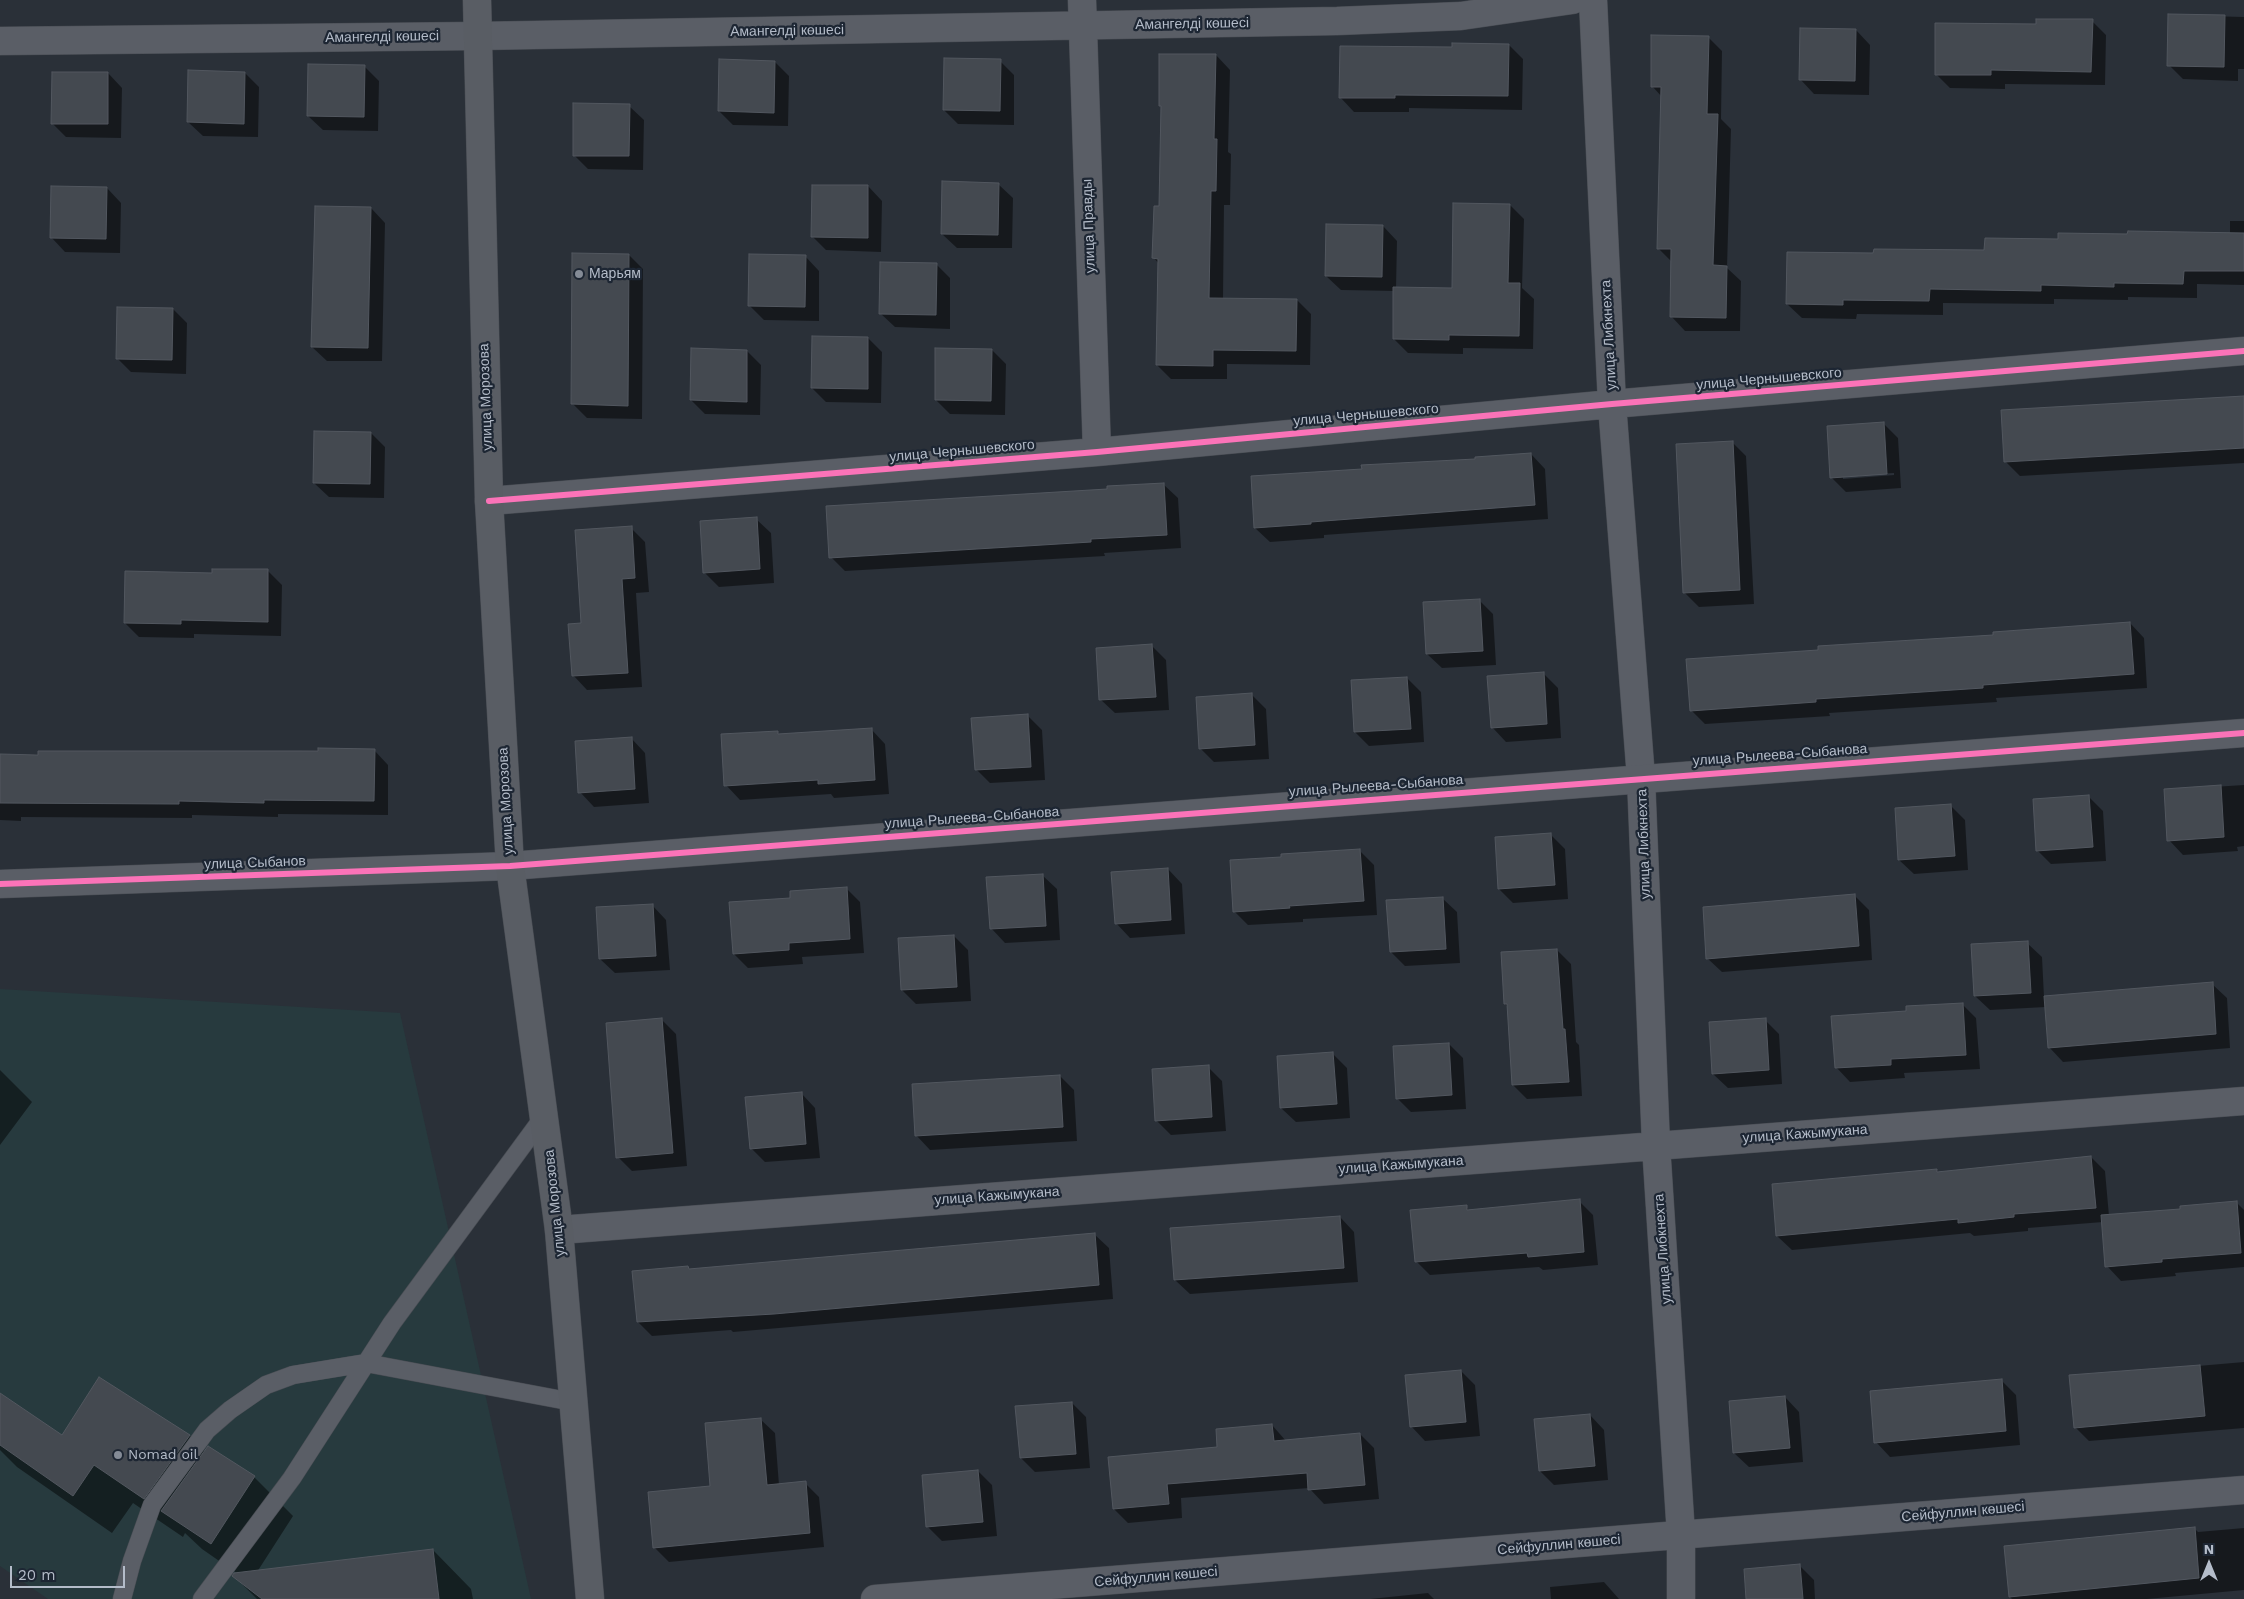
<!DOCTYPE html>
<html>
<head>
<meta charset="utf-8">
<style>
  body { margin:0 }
  #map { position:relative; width:2244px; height:1599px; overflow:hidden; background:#2a3038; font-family:"Work Sans",sans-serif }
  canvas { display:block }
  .north { position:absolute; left:2184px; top:1539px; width:50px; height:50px; -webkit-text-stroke:4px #1d2633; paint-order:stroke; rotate:0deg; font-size:14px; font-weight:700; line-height:20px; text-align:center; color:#b4bcc9 }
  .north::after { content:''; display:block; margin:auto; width:18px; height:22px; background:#b4bcc9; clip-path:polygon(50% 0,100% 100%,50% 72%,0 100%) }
  .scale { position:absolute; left:10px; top:1566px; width:115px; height:22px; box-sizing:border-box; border:2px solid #b4bcc9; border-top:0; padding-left:6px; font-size:15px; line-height:18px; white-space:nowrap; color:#b4bcc9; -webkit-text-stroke:4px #1d2633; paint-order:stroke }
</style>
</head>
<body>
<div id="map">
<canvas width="2244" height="1599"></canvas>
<div class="north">N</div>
<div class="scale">20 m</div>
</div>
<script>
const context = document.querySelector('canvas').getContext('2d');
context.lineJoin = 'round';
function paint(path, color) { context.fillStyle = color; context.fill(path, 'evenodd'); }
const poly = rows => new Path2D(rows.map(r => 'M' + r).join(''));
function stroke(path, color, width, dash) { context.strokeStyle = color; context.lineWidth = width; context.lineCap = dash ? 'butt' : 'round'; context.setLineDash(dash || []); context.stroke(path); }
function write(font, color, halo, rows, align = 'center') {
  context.font = font + ' "Work Sans",sans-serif'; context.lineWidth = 4.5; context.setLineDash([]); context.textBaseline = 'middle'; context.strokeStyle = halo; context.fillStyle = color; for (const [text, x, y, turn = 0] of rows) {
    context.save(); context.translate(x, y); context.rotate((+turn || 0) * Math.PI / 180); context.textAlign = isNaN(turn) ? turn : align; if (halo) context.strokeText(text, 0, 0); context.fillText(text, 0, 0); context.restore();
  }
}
paint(poly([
  [0,989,400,1013,531,1599,48,1599,0,1566]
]), '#273a3e');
paint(poly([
  [2169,15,2244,17,2244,69,2238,69,2238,81,2183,79,2169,65],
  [2092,21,2106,35,2105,85,2005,84,2005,89,1950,88,1936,74],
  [1856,30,1870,45,1869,95,1814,94,1800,79],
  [1708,37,1722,51,1721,119,1731,129,1727,268,1741,281,1740,331,1685,331,1671,316,1672,262,1658,248,1662,97,1652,86],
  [1509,45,1523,59,1522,110,1409,108,1409,112,1354,112,1340,97,1454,48],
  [1216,55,1230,70,1228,152,1231,154,1230,205,1224,205,1223,299,1297,300,1311,314,1310,365,1227,364,1227,379,1171,379,1157,365,1159,264,1154,258,1160,208,1162,107,1160,105],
  [1000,61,1014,75,1014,125,958,124,944,110],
  [775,62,789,76,788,126,733,125,719,111],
  [364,66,379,81,378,131,323,130,308,116],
  [108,73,122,88,121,138,66,137,52,123],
  [245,73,259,87,258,137,203,136,188,122],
  [629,106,644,120,643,170,588,169,574,155],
  [998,184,1013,198,1012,248,957,248,942,234],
  [868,186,882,201,881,252,826,250,812,236],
  [107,188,121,203,120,253,65,252,51,237],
  [1510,205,1524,219,1522,288,1534,299,1533,349,1463,348,1463,354,1408,353,1394,339,1395,291,1341,290,1326,276,1383,226,1397,241,1396,289,1453,289],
  [371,208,385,223,382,361,327,361,312,347],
  [2230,221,2244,221,2244,285,2197,284,2197,298,2128,297,2128,300,2054,299,2054,304,1943,303,1943,315,1857,314,1856,319,1802,318,1787,304,1875,254,1986,251,2059,240,2230,234],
  [629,255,643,269,642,419,587,418,573,404],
  [805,256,819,271,819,321,764,320,749,305],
  [936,264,950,278,950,329,895,327,880,313],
  [173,309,187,323,186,374,131,372,117,358],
  [868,338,882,352,881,403,826,402,812,388],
  [992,350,1006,364,1005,415,950,414,936,400],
  [747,351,761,365,760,415,705,414,691,400],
  [2244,397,2244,463,2020,476,2006,462],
  [1884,424,1898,438,1901,488,1846,492,1832,478],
  [1894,473,1894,475,1843,479,1843,476],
  [371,433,385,447,384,498,329,497,314,483],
  [1732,442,1746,456,1754,604,1699,607,1685,593],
  [1531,454,1545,469,1548,519,1324,535,1324,538,1270,542,1255,528,1363,470],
  [1163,484,1178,498,1181,548,1104,553,1105,556,845,571,831,557,1109,490],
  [756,519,771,533,774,583,719,587,705,573],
  [631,528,645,542,649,592,636,593,642,687,587,690,573,675,582,624],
  [268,571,282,585,281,636,194,634,194,638,139,637,125,623,213,574],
  [1479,600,1493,614,1496,665,1442,668,1427,654],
  [2130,623,2144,638,2147,688,1996,698,1997,702,1829,713,1830,716,1705,724,1691,710,1820,651],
  [1152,646,1166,660,1169,710,1115,713,1100,699],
  [1543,673,1558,688,1561,738,1506,742,1492,727],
  [1407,678,1421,692,1424,742,1369,746,1355,732],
  [1252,695,1266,709,1269,759,1214,762,1200,748],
  [1028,716,1042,730,1045,780,990,783,976,769],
  [871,729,885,744,889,794,834,798,831,794,740,800,726,785,777,732,781,735],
  [631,738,645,753,649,803,594,807,580,792],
  [374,750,388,765,388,815,278,814,278,817,192,815,192,818,21,817,21,821,0,820,0,755],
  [2244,785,2244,846,2237,847,2238,851,2183,855,2169,840,2165,790],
  [2089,797,2103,811,2106,861,2051,864,2037,850],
  [1951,806,1965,820,1968,870,1914,874,1899,860],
  [1551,835,1565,849,1568,899,1513,903,1499,889],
  [1360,851,1374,865,1377,915,1303,919,1303,922,1248,925,1234,911,1282,858],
  [1168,869,1182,884,1185,934,1130,938,1116,923],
  [1042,875,1057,889,1060,940,1005,943,991,928],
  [846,888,860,902,864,953,802,957,803,964,748,968,734,954,791,899],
  [1855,896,1869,910,1872,960,1722,972,1707,958],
  [1442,898,1457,912,1460,963,1405,966,1391,952],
  [652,905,666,920,670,970,615,973,600,959],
  [954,936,968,950,971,1001,916,1004,902,990],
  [2027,943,2042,957,2044,997,2212,984,2227,998,2230,1048,2063,1062,2049,1047,2046,1007,1990,1010,1975,996,1972,946],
  [1557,950,1571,964,1576,1042,1579,1045,1582,1096,1527,1099,1513,1085,1508,1007,1505,1004],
  [1962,1004,1976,1018,1980,1069,1904,1073,1905,1078,1850,1082,1836,1067,1908,1012],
  [662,1020,676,1034,687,1166,632,1171,618,1157],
  [1765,1020,1779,1034,1782,1084,1728,1088,1713,1074],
  [1449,1044,1463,1058,1466,1109,1411,1112,1397,1098],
  [1333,1054,1347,1068,1350,1118,1296,1122,1281,1108],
  [1208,1067,1222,1081,1226,1131,1171,1135,1157,1121],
  [0,1070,32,1102,0,1145],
  [1060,1076,1074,1090,1077,1141,930,1150,916,1135],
  [801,1093,815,1108,820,1158,765,1162,751,1148],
  [2091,1157,2105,1171,2109,1216,2182,1210,2236,1202,2244,1210,2244,1267,2175,1273,2176,1276,2121,1281,2107,1266,2103,1222,2028,1228,2028,1231,1974,1236,1970,1233,1792,1250,1777,1236,1937,1170,1940,1173],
  [1579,1201,1593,1215,1598,1265,1543,1270,1539,1267,1430,1275,1416,1261,1466,1207,1470,1211],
  [1340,1217,1354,1232,1358,1282,1190,1294,1175,1280],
  [1094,1234,1109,1248,1113,1299,733,1332,731,1330,652,1336,638,1322,688,1267,691,1270],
  [2244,1362,2244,1428,2089,1441,2075,1427,2071,1377],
  [1461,1371,1475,1385,1480,1436,1425,1441,1411,1426],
  [99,1378,190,1436,206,1452,254,1477,293,1516,257,1572,433,1550,471,1589,473,1599,257,1599,234,1576,238,1574,202,1549,185,1533,183,1537,133,1503,112,1533,17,1467,0,1450,0,1401,63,1436],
  [2002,1381,2016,1395,2020,1445,1890,1457,1876,1442],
  [1785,1397,1799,1412,1803,1462,1749,1467,1734,1453],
  [1072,1403,1086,1417,1090,1468,1035,1472,1021,1458],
  [1590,1415,1604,1430,1608,1480,1554,1485,1540,1471],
  [760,1419,775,1433,779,1485,805,1483,819,1497,824,1547,669,1562,655,1548,711,1488],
  [1272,1425,1286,1441,1360,1434,1374,1448,1379,1499,1324,1504,1309,1488,1181,1498,1182,1518,1128,1523,1114,1509,1219,1448],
  [978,1471,992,1485,997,1536,942,1541,928,1527],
  [2194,1528,2198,1532,2244,1528,2244,1590,2147,1599,2012,1599,2010,1597],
  [1800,1566,1814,1580,1815,1599,1747,1599],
  [1604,1582,1619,1599,1551,1599,1550,1587],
  [1428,1593,1434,1599,1370,1599]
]), '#0007');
const building = poly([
  [2168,14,2225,15,2224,67,2167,66,2168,14],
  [2036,19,2093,19,2091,72,1991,70,1991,75,1935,75,1935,23,2036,24,2036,19],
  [1800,28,1856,29,1855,81,1799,80,1800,28],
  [1651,35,1709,36,1707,114,1718,114,1713,265,1727,266,1726,318,1670,317,1671,249,1657,249,1661,87,1651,87,1651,35],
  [1452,43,1509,44,1508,96,1395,95,1395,98,1339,98,1340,46,1452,47,1452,43],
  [1159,54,1216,54,1214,139,1217,139,1216,191,1211,191,1209,298,1297,299,1296,351,1213,350,1213,366,1156,365,1158,259,1152,258,1154,206,1159,206,1161,106,1159,106,1159,54],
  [944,58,1001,59,1000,111,943,110,944,58],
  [719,59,775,61,774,113,718,111,719,59],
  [308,64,365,65,364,117,307,116,308,64],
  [188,70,245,72,244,124,187,122,188,70],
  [52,72,108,72,108,124,51,124,52,72],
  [573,103,630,104,629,156,573,156,573,103],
  [942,181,999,183,998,235,941,234,942,181],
  [812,185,868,185,868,238,811,237,812,185],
  [51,186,107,187,106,239,50,238,51,186],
  [1453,203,1510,204,1508,283,1520,283,1519,336,1449,335,1449,340,1393,339,1393,287,1452,288,1453,203],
  [315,206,371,207,368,348,311,347,315,206],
  [1326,224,1383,225,1382,277,1325,276,1326,224],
  [2128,231,2244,233,2244,271,2184,271,2183,284,2114,283,2114,287,2041,285,2041,291,1930,289,1929,301,1843,300,1843,305,1786,304,1787,252,1873,253,1874,249,1984,250,1985,238,2058,239,2058,233,2127,234,2128,231],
  [572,253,629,254,628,406,571,404,572,253],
  [749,254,806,255,805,307,748,306,749,254],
  [880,262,937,263,936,315,879,314,880,262],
  [117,307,173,308,172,360,116,359,117,307],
  [812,336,868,337,868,389,811,388,812,336],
  [691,348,747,350,747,402,690,400,691,348],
  [935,348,992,349,991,401,935,400,935,348],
  [2244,396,2244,448,2004,462,2001,410,2244,396],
  [1884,422,1887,474,1830,478,1827,426,1884,422],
  [314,431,371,432,370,484,313,483,314,431],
  [1733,441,1740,590,1683,593,1676,444,1733,441],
  [1531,453,1535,505,1311,522,1311,524,1254,528,1251,476,1362,469,1361,465,1475,459,1475,457,1531,453],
  [1164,483,1167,535,1091,539,1091,542,1026,546,829,558,826,506,1107,489,1107,486,1164,483],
  [757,517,760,569,703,573,700,521,757,517],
  [632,526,635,578,622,579,628,673,572,676,568,624,581,623,575,530,632,526],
  [212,569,268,569,268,622,181,620,181,624,124,623,125,571,212,573,212,569],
  [1480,599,1483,651,1426,654,1423,602,1480,599],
  [2130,622,2134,674,1983,685,1983,688,1816,699,1816,702,1690,711,1686,659,1818,650,1818,646,1993,635,1993,632,2130,622],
  [1152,644,1156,697,1099,700,1096,648,1152,644],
  [1544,672,1547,724,1491,728,1487,676,1544,672],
  [1407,677,1411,729,1354,732,1351,680,1407,677],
  [1252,693,1255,745,1199,749,1196,697,1252,693],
  [1028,714,1031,767,975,770,971,718,1028,714],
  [872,728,875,780,818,784,818,780,724,786,721,734,778,731,778,734,872,728],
  [632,737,635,789,578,793,575,741,632,737],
  [318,748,375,749,374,801,264,800,264,803,179,801,179,804,0,803,0,754,38,755,38,751,318,751,318,748],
  [2221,785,2224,837,2167,841,2164,789,2221,785],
  [2089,795,2093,847,2036,851,2033,799,2089,795],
  [1951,804,1955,856,1898,860,1895,808,1951,804],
  [1551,833,1555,885,1498,889,1495,837,1551,833],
  [1360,849,1364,901,1289,906,1290,908,1233,912,1230,860,1281,857,1281,854,1360,849],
  [1168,868,1171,920,1115,924,1111,872,1168,868],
  [1043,874,1046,926,990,929,986,877,1043,874],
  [847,887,850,939,789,943,789,950,733,954,729,902,790,898,790,891,847,887],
  [1855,894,1859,946,1706,959,1703,907,1855,894],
  [1443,897,1446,949,1390,952,1386,900,1443,897],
  [653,904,656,956,599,959,596,907,653,904],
  [954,935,957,987,901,990,898,938,954,935],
  [2028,941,2031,993,1974,996,1971,944,2028,941],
  [1557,949,1563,1029,1565,1029,1569,1082,1512,1085,1507,1004,1504,1004,1501,952,1557,949],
  [2213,982,2216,1034,2048,1048,2044,996,2213,982],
  [1963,1003,1966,1055,1891,1059,1891,1065,1835,1068,1831,1016,1906,1011,1906,1006,1963,1003],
  [662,1018,673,1153,616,1158,606,1023,662,1018],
  [1766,1018,1769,1070,1712,1074,1709,1022,1766,1018],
  [1449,1043,1452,1095,1396,1099,1393,1046,1449,1043],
  [1333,1052,1337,1104,1280,1108,1277,1056,1333,1052],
  [1209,1065,1212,1117,1155,1121,1152,1069,1209,1065],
  [1060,1075,1063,1127,915,1136,912,1084,1060,1075],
  [802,1092,806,1144,750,1149,745,1097,802,1092],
  [2091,1156,2096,1208,2014,1214,2014,1217,1958,1223,1958,1219,1776,1236,1772,1184,1937,1169,1937,1172,2091,1156],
  [1580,1199,1584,1252,1528,1257,1527,1253,1415,1262,1410,1210,1467,1205,1467,1210,1580,1199],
  [2237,1201,2241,1253,2162,1259,2162,1262,2105,1267,2101,1215,2180,1209,2180,1206,2237,1201],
  [1340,1216,1344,1268,1174,1280,1170,1228,1340,1216],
  [1095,1233,1099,1285,774,1314,637,1322,632,1271,688,1266,689,1269,1095,1233],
  [2200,1365,2205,1416,2074,1428,2069,1375,2200,1365],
  [1461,1370,1466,1422,1410,1427,1405,1375,1461,1370],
  [99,1377,190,1435,144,1499,94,1465,73,1496,0,1445,0,1393,62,1435,99,1377],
  [2002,1379,2006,1431,1874,1443,1870,1391,2002,1379],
  [1785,1396,1790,1448,1733,1453,1729,1401,1785,1396],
  [1072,1402,1076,1454,1020,1458,1015,1406,1072,1402],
  [1590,1414,1595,1466,1539,1471,1534,1419,1590,1414],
  [761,1418,767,1485,806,1481,810,1533,653,1548,648,1492,710,1486,705,1423,761,1418],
  [1272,1424,1274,1441,1360,1433,1365,1485,1308,1490,1307,1473,1167,1484,1169,1504,1113,1509,1108,1457,1217,1447,1216,1429,1272,1424],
  [208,1446,255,1476,211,1544,161,1511,208,1446],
  [978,1470,983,1522,926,1527,922,1475,978,1470],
  [2195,1527,2199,1578,2009,1597,2004,1546,2195,1527],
  [433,1549,439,1599,262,1599,232,1576,234,1573,433,1549],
  [1800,1564,1803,1599,1746,1599,1744,1569,1800,1564]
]);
paint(building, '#444950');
stroke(building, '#52575f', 1);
const service = poly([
  [122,1599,132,1561,152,1505,207,1430,230,1410,266,1385,293,1375,366,1363,573,1402],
  [202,1599,292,1478,392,1323,545,1115]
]);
const minor = poly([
  [1082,0,1097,452],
  [1593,0,1612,404,1641,778,1656,1145,1681,1535,1681,1599],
  [0,41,477,36,1337,21,1461,16,1572,0],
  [489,501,1097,452,1612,404,2244,351],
  [559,1230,2244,1101],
  [875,1599,2244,1490]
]);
const tertiary = poly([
  [0,884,510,866,2244,733]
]);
const secondary = poly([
  [477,0,489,501,510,866,559,1230,590,1599]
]);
stroke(service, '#484c53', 19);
stroke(minor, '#484c53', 29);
stroke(tertiary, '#484c53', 29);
stroke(secondary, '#484c53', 29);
stroke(service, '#5a5e66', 18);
stroke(minor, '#5a5e66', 28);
stroke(tertiary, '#5a5e66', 28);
stroke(secondary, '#595d64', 28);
stroke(poly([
  [489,501,1097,452,1612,404,2244,351],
  [0,884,510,866,2244,733]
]), '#fb73b8', 6);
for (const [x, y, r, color] of [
  [579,274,5,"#848b96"],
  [118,1455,5,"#848b96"]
]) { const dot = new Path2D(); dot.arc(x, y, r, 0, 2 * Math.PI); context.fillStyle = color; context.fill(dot); stroke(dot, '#1d2633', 2); }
write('14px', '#b4bcc9', '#1d2633', [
  ["Амангелді көшесі",1192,24,-1],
  ["Амангелді көшесі",787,31,-1],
  ["Амангелді көшесі",382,37,-1],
  ["улица Правды",1089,226,-92],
  ["улица Либкнехта",1609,335,-93],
  ["улица Чернышевского",1769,379,-5],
  ["улица Морозова",486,397,-92],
  ["улица Чернышевского",1366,415,-5],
  ["улица Чернышевского",962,451,-5],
  ["улица Рылеева-Сыбанова",1780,755,-4],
  ["улица Рылеева-Сыбанова",1376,786,-4],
  ["улица Морозова",506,801,-93],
  ["улица Рылеева-Сыбанова",972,818,-4],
  ["улица Либкнехта",1644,844,-92],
  ["улица Сыбанов",255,863,-2],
  ["улица Кажымукана",1805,1134,-4],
  ["улица Кажымукана",1401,1165,-4],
  ["улица Кажымукана",997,1196,-4],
  ["улица Морозова",555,1203,-96],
  ["улица Либкнехта",1663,1249,-94],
  ["Сейфуллин көшесі",1963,1512,-5],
  ["Сейфуллин көшесі",1559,1545,-5],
  ["Сейфуллин көшесі",1156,1577,-5]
]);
write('14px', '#b4bcc9', '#1d2633', [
  ["Марьям",589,274],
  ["Nomad oil",128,1455]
], 'left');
</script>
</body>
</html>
